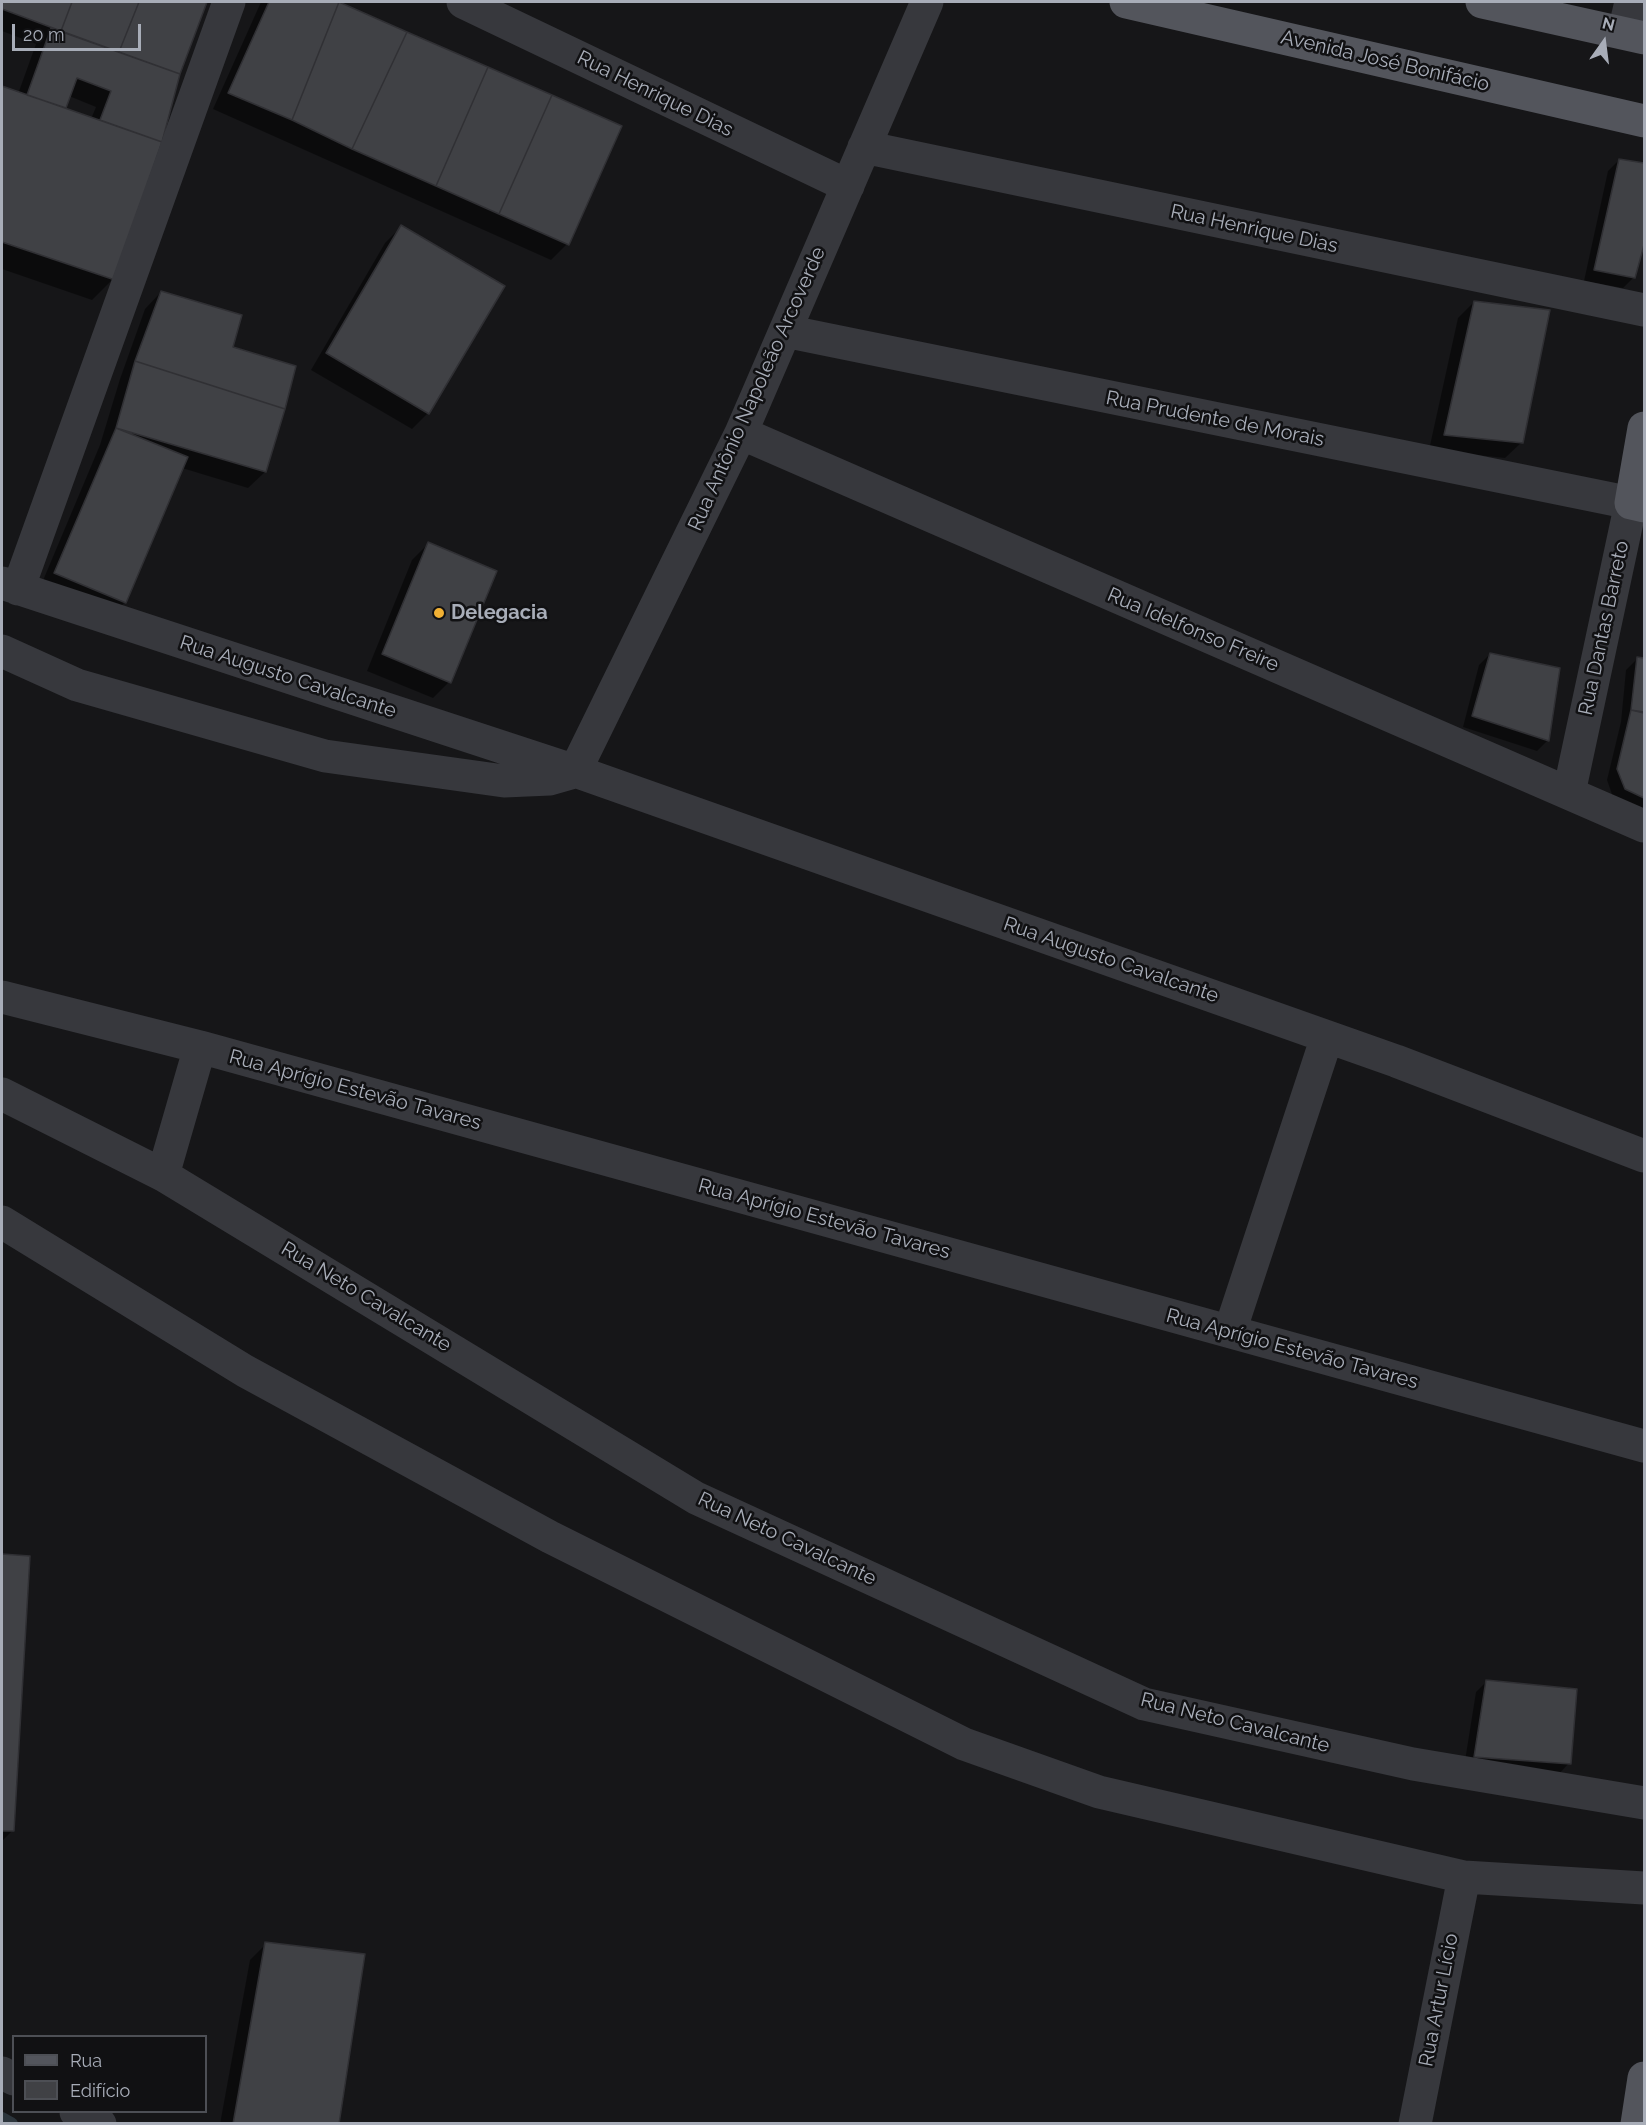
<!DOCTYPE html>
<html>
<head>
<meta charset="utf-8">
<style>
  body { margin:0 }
  #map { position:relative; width:1646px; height:2125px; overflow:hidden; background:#161618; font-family:Raleway,sans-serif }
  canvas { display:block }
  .frame { position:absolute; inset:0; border:3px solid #a8adb8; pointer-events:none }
  .legend { position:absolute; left:12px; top:2035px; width:195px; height:78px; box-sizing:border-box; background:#111113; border:2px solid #4d4f55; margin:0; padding:8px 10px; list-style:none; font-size:18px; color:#a8adb8 }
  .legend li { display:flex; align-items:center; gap:12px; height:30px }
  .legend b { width:30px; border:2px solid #4d4f55 }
  .north { position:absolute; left:1574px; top:12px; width:60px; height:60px; -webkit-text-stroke:4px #111113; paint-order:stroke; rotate:14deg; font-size:16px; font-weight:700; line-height:24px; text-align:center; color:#a8adb8 }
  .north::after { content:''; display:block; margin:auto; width:21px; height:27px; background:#a8adb8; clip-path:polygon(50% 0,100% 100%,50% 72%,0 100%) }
  .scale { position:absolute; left:12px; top:24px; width:129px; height:27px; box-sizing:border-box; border:3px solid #a8adb8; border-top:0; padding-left:8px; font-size:18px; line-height:21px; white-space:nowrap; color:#a8adb8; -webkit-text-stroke:4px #111113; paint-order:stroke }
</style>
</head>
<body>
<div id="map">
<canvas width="1646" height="2125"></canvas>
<div class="frame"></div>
<ul class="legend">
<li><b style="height:8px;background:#53555c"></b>Rua</li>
<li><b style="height:16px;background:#404145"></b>Edifício</li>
</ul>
<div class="north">N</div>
<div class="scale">20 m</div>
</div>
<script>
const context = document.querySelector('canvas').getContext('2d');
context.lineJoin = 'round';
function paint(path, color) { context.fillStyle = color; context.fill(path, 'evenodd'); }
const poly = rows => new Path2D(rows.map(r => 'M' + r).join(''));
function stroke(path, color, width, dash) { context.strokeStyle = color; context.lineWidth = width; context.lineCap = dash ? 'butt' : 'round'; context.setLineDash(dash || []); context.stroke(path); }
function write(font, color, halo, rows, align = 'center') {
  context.font = font + ' Raleway,sans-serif'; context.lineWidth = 5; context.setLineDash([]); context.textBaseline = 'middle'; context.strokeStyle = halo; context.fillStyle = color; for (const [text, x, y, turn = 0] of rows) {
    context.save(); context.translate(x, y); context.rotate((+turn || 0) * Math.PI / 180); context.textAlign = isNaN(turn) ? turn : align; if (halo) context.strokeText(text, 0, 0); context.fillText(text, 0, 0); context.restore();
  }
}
paint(poly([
  [2,2,206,2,178,74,161,141,113,279,92,300,2,269,2,88,18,94,36,44,2,31],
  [69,96,96,107,91,119,63,109],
  [261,2,328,2,620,126,567,244,551,260,213,109],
  [1619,160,1644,164,1644,240,1634,277,1623,288,1584,281,1608,171],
  [401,227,428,413,412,429,311,370,385,243],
  [161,292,231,348,265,472,248,488,182,468,125,602,109,618,39,590,100,445,120,379,145,309],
  [1474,302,1522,442,1505,458,1429,450,1458,318],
  [428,544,449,682,433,698,367,671,412,560],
  [1490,654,1548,740,1537,751,1463,727,1479,665],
  [1637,659,1644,660,1644,811,1614,800,1607,780,1621,722,1626,670],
  [2,1556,29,1557,13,1830,2,1841],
  [1487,1681,1569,1763,1559,1774,1464,1767,1476,1692],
  [266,1944,337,2124,220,2124,250,1960]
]), '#0007');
stroke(poly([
  [2,2119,11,2124]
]), '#2c353c', 14);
const building = poly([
  [2,2,72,2,61,31,2,9,2,2],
  [72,2,139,2,119,52,61,31,72,2],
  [139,2,207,2,180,74,119,52,139,2],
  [269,2,339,2,292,120,228,93,269,2],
  [339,2,407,32,352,149,292,120,339,2],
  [51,28,180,74,162,142,100,120,111,91,77,78,66,108,27,95,51,28],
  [407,32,488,67,436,186,352,149,407,32],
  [488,67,552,95,499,214,436,186,488,67],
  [2,86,162,142,115,280,2,242,2,86],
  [552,95,622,126,569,245,499,214,552,95],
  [1619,159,1644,163,1644,245,1635,278,1594,270,1619,159],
  [401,225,505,286,429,414,326,353,401,225],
  [161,291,242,315,233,347,296,366,285,409,135,361,161,291],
  [1474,301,1550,310,1523,443,1444,435,1474,301],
  [135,361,285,409,266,472,116,428,135,361],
  [116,428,188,457,126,603,54,573,116,428],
  [428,542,497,571,451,683,382,654,428,542],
  [1490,653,1560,668,1549,741,1472,716,1490,653],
  [1637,657,1644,658,1644,712,1631,710,1637,657],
  [1631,710,1644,713,1644,798,1625,789,1617,769,1631,710],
  [2,1554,30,1556,14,1831,2,1831,2,1554],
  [1486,1680,1577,1689,1571,1764,1474,1757,1486,1680],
  [265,1942,365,1954,339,2124,233,2124,265,1942]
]);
paint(building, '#404145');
stroke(building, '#303034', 1.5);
stroke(poly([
  [463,2,848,186],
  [1624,32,1631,2],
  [864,147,1644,310],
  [785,331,1631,503,1569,793],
  [741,433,1644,826],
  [2,583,575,771,1396,1061,1644,1156],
  [18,589,229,2],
  [2,651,77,685,325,756,504,781,550,779,571,773],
  [575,771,741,433,927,2],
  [2,997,200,1047,1644,1446],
  [2,1094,163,1175,696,1498,1144,1704,1413,1764,1644,1803],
  [163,1175,200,1047],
  [2,1222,245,1371,550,1537,964,1744,1099,1792,1464,1877,1644,1888],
  [1230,1331,1327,1037],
  [2,2073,14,2079],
  [76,2112,100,2124],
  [1415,2124,1464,1877]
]), '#37383d', 33);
stroke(poly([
  [1126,2,1644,121],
  [1482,2,1644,38],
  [1644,428,1631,503,1644,506],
  [1637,2124,1644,2078]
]), '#53555c', 33);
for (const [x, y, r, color] of [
  [439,613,6,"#f2b134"]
]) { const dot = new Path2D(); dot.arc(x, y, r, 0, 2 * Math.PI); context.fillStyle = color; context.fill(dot); stroke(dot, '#111113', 2); }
write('20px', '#a8adb8', '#111113', [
  ["Avenida José Bonifácio",1385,61,13],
  ["Rua Henrique Dias",655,94,26],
  ["Rua Henrique Dias",1254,229,12],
  ["Rua Antônio Napoleão Arcoverde",757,389,-66],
  ["Rua Prudente de Morais",1215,419,11],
  ["Rua Dantas Barreto",1604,628,-78],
  ["Rua Idelfonso Freire",1193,630,23],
  ["Rua Augusto Cavalcante",288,677,18],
  ["Rua Augusto Cavalcante",1111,960,19],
  ["Rua Aprígio Estevão Tavares",355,1090,15],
  ["Rua Aprígio Estevão Tavares",824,1219,15],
  ["Rua Neto Cavalcante",366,1297,31],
  ["Rua Aprígio Estevão Tavares",1292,1349,15],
  ["Rua Neto Cavalcante",787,1539,25],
  ["Rua Neto Cavalcante",1235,1723,14],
  ["Rua Artur Lício",1439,2000,-79]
]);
write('bold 20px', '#a8adb8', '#111113', [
  ["Delegacia",451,613]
], 'left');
</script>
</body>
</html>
